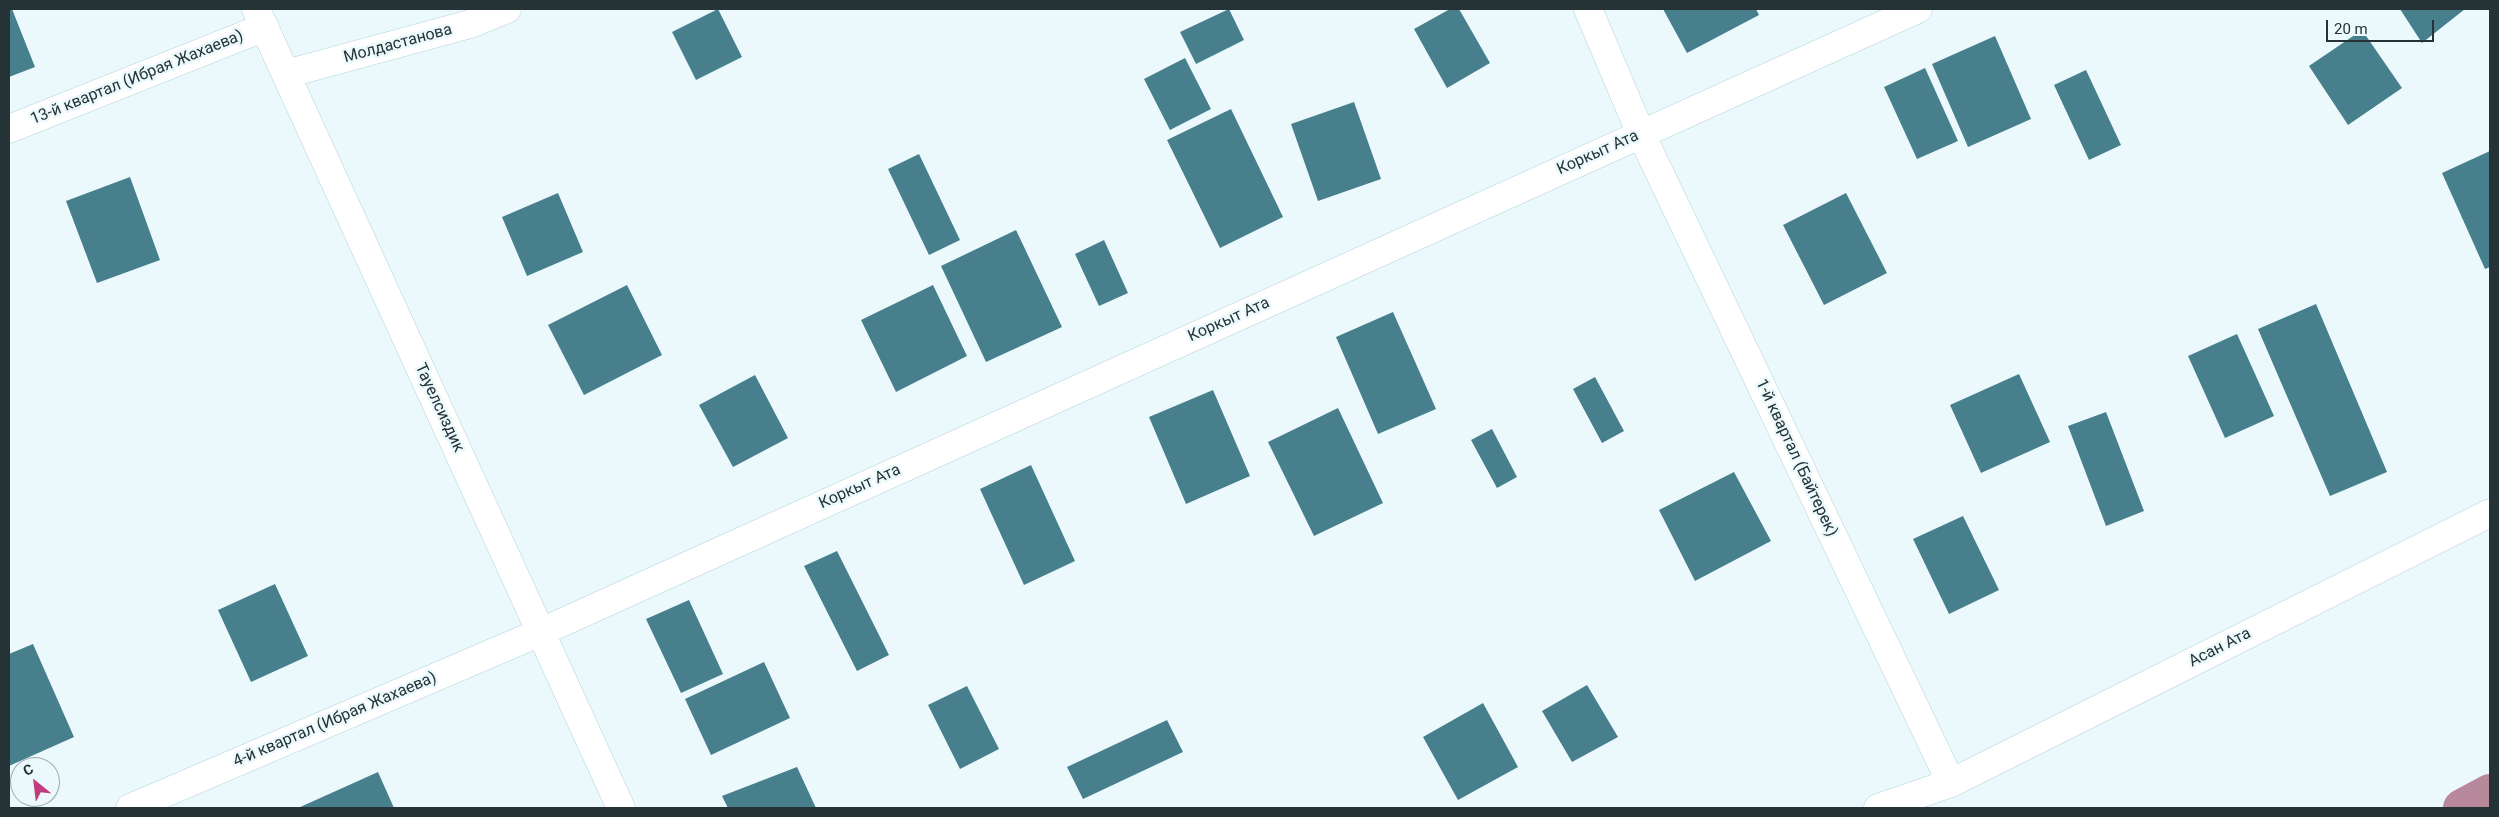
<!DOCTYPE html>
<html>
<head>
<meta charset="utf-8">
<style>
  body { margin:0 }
  #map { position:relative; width:2499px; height:817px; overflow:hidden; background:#ebf9fc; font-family:Roboto,sans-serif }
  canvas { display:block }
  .frame { position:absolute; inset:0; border:10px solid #253236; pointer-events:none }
  .north { position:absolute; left:10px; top:757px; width:50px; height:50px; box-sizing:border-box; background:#ebf9fc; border:1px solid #9ca9ad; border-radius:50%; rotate:331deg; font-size:14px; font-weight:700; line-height:20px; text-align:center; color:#253236 }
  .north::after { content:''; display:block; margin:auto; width:18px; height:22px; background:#c13c7e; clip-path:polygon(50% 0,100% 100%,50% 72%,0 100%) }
  .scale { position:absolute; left:2326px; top:20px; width:108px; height:22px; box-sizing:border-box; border:2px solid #253236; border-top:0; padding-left:6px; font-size:15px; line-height:18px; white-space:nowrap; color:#253236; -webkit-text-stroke:4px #ebf9fc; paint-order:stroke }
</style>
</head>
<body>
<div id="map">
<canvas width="2499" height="817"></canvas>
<div class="frame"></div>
<div class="north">С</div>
<div class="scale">20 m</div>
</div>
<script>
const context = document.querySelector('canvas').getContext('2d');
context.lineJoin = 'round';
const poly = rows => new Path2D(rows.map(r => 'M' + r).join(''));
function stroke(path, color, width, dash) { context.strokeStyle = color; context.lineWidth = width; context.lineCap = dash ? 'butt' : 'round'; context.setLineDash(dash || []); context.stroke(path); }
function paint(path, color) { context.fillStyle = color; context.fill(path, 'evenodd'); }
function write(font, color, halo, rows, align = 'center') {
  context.font = font + ' Roboto,sans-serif'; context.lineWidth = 5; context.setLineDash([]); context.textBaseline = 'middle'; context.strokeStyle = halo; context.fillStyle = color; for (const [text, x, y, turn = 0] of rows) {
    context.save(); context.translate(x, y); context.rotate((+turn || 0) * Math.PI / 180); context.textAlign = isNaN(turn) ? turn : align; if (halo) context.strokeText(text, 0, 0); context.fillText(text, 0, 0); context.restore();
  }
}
stroke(poly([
  [2462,808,2490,793]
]), '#b8889b', 38);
paint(poly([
  [9,9,12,9,35,67,9,77],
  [718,9,742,57,696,80,672,32],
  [1229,9,1244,40,1196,64,1180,32],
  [1450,9,1459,9,1490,63,1447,88,1414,29],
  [1663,9,1756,9,1759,15,1687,53],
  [2400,9,2465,9,2422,43],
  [2362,30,2402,88,2348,125,2309,66],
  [1995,36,2031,119,1968,147,1932,64],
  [1185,58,1211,109,1170,130,1144,79],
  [1925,68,1958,141,1917,159,1884,87],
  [2086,70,2121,145,2089,160,2054,85],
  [1354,102,1381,179,1318,201,1291,124],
  [1231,109,1283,217,1220,248,1167,140],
  [2490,151,2490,267,2485,269,2442,173],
  [919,154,960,240,929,255,888,169],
  [130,177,160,260,97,283,66,201],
  [558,193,583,252,527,276,502,217],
  [1846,193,1887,273,1824,305,1783,225],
  [1016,230,1062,327,986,362,941,266],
  [1104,240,1128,293,1099,306,1075,254],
  [627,285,662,355,584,395,548,325],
  [933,285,967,356,896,392,861,320],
  [2316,304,2387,472,2330,496,2258,329],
  [1393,312,1436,409,1378,434,1336,337],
  [2237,334,2274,416,2225,438,2188,356],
  [2019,374,2050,442,1981,473,1950,405],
  [755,375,788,438,733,467,699,405],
  [1595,377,1624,431,1602,443,1573,389],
  [1213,390,1250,476,1186,504,1149,417],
  [1338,408,1383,503,1314,536,1268,442],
  [2106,412,2144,511,2106,526,2068,426],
  [1492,429,1517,477,1497,488,1471,440],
  [1031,465,1075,561,1024,585,980,489],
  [1734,472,1771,541,1695,581,1659,510],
  [1963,516,1999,590,1949,614,1913,539],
  [837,551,889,655,857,671,804,566],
  [275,584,308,656,251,682,218,610],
  [689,600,723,674,681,693,646,619],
  [33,644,74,737,9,766,9,654],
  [764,662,790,718,711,755,685,699],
  [1587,685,1618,737,1572,762,1542,711],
  [967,686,999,749,960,769,928,705],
  [1483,703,1518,767,1458,800,1423,737],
  [1167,720,1183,752,1083,799,1067,767],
  [797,767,816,808,728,808,722,796],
  [378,772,394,808,298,808]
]), '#477f8d');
const minor = poly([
  [256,9,621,808],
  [1588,9,1641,134,1951,783],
  [286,74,470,24,507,9],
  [9,129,265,27],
  [130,808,541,632,1918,9],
  [1878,808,1951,783,2490,513]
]);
stroke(minor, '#b2d4dd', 29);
stroke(minor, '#fff', 28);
write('16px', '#253236', '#ebf9fc', [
  ["Молдастанова",398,44,-15],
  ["13-й квартал (Ибрая Жахаева)",137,78,-22],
  ["Коркыт Ата",1598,153,-24],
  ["Коркыт Ата",1229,320,-24],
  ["Тауелсиздик",439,408,65],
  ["1-й квартал (Байтерек)",1796,458,65],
  ["Коркыт Ата",860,487,-24],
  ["Асан Ата",2220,648,-27],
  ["4-й квартал (Ибрая Жахаева)",335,720,-23]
]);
</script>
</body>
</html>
